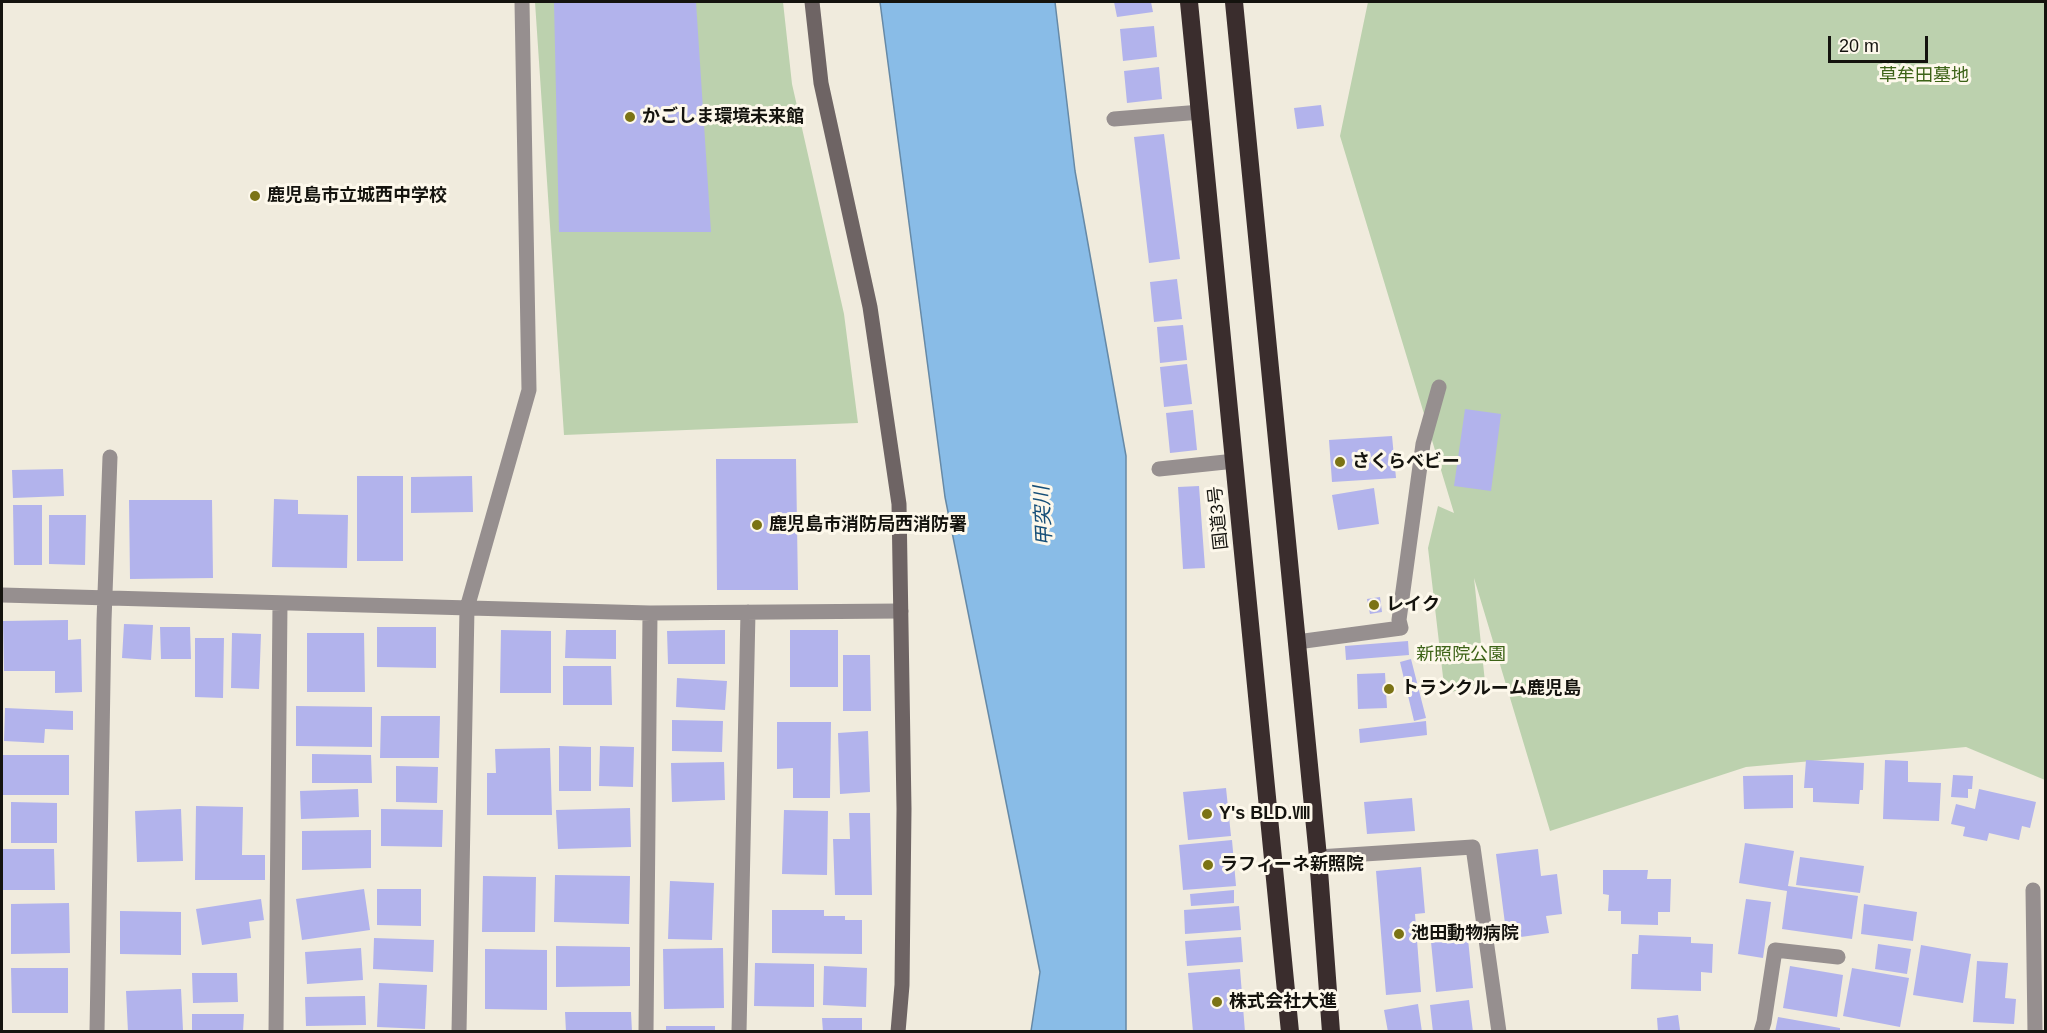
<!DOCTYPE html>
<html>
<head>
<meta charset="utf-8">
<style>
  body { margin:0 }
  #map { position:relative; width:2047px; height:1033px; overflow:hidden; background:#f0ebdd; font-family:Helvetica,sans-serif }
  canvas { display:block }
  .frame { position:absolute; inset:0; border:3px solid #14130e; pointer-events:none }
  .scale { position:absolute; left:1828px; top:36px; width:100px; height:27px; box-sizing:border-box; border:3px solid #14130e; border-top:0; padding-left:8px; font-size:18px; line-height:21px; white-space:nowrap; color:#14130e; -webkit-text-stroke:4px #fdf8eb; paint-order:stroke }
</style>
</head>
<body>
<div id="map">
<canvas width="2047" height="1033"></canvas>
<div class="frame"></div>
<div class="scale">20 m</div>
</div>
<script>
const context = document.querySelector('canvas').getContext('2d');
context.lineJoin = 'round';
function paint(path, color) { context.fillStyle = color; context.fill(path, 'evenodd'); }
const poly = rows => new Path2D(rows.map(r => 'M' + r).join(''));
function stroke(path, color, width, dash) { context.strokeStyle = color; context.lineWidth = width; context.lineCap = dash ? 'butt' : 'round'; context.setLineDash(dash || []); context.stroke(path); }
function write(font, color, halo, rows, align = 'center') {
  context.font = font + ' Helvetica,"Noto Sans JP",sans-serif'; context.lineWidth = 6; context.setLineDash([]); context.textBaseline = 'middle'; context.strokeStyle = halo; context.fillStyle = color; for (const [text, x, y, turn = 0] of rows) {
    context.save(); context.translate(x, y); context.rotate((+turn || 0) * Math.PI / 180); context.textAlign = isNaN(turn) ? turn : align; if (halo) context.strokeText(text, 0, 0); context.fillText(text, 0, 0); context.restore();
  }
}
paint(poly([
  [535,2,783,2,792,84,844,314,858,423,564,435],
  [1368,2,2045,2,2045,780,1966,747,1746,767,1550,831,1474,578,1485,682,1445,694,1428,548,1438,506,1454,513,1340,136]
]), '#bcd1ae');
const water = poly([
  [880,2,1055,2,1075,171,1126,456,1126,1031,1031,1031,1040,972,945,497,880,2]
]);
paint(water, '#89bce7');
stroke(water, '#6689a6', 1.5);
paint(poly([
  [554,2,696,2,711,232,559,232],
  [1114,2,1151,2,1153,12,1117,17],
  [1154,26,1157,57,1123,61,1120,29],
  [1159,67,1162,99,1127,103,1124,71],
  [1321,105,1324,126,1297,129,1294,108],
  [1164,134,1180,259,1149,263,1134,137],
  [1177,279,1182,319,1154,322,1150,282],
  [1183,325,1187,360,1160,363,1157,327],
  [1187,364,1192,404,1164,407,1160,367],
  [1465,409,1501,414,1491,491,1454,486],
  [1193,410,1197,450,1170,453,1166,413],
  [1392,436,1396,478,1332,482,1329,440],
  [716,459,796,459,798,590,717,590],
  [63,469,64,496,13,498,12,470],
  [357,476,403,476,403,561,357,561],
  [472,476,473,512,411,513,411,477],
  [1199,486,1205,568,1183,569,1178,487],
  [1374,488,1379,524,1338,530,1332,495],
  [274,499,298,500,298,514,348,515,347,568,272,567],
  [129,500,212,500,213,578,130,579],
  [13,505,42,505,42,565,14,565],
  [49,515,86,515,85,565,49,564],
  [1380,597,1382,612,1370,614,1367,599],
  [68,620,68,640,81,639,82,692,55,693,55,671,4,671,3,621],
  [124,624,153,625,151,660,122,658],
  [160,627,190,627,191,659,161,659],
  [377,627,436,627,436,668,377,667],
  [501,630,551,631,551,693,500,693],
  [566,630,616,630,616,659,565,658],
  [725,630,725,664,668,664,667,631],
  [790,630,838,630,838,687,790,687],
  [232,633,261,634,259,689,231,688],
  [307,633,364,633,365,692,307,692],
  [195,638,224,638,223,698,195,697],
  [1408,641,1409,655,1346,660,1345,646],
  [843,655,870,655,871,711,843,711],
  [1411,659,1426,718,1414,721,1400,662],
  [563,666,611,666,612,705,563,705],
  [1385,673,1387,708,1358,709,1357,674],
  [677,678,727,681,725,710,676,707],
  [296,706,372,707,372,747,296,746],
  [5,708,73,711,73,730,45,729,44,743,4,741],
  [381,716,440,716,439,758,380,758],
  [672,720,723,721,722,752,672,751],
  [1426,721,1427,735,1360,743,1359,729],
  [777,722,831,722,830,798,793,798,793,768,777,769],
  [868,731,870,792,840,794,838,733],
  [559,746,591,747,591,791,559,791],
  [600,746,634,747,633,787,599,786],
  [550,748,552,815,487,815,487,773,496,773,495,749],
  [312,754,371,755,372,783,312,783],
  [2,755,69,755,69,795,2,795],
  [1806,760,1864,763,1863,790,1860,790,1859,804,1813,802,1813,788,1804,788],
  [1885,760,1908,761,1908,782,1941,783,1939,821,1883,819],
  [724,762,725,800,672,802,671,763],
  [396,766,438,767,437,803,396,802],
  [1793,775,1793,808,1744,809,1743,776],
  [1953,775,1973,776,1972,789,1968,789,1968,798,1951,797],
  [1226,788,1231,836,1188,840,1183,792],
  [358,789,359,817,301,819,300,791],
  [1979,789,2036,802,2030,828,2022,826,2019,840,1989,833,1987,841,1963,836,1965,827,1951,824,1956,804,1975,809],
  [1412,798,1415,831,1367,834,1364,802],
  [11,802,57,803,57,843,11,843],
  [196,806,243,807,242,855,265,855,265,880,195,880],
  [630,808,631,847,558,849,556,810],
  [181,809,183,861,137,862,135,811],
  [381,809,443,810,442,847,381,846],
  [784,810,828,811,827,875,782,874],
  [849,813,870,813,872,895,835,895,833,839,850,839],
  [371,830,371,868,302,870,302,831],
  [1232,840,1236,886,1183,890,1179,845],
  [1745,843,1794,851,1788,886,1858,896,1852,939,1782,929,1787,891,1739,883],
  [2,849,54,849,55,890,2,890],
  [1538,849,1541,876,1557,874,1562,914,1546,916,1549,933,1507,939,1496,854],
  [1800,857,1864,866,1860,893,1796,885],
  [1421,867,1425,913,1415,914,1421,992,1386,995,1376,871],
  [1603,870,1648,870,1647,879,1671,879,1670,912,1658,912,1658,925,1621,924,1621,911,1608,911,1609,895,1603,894],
  [555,875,630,876,629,924,554,922],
  [483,876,536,877,535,932,482,932],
  [670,881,714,883,712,940,668,939],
  [364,889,370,930,302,940,296,899],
  [377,889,421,889,421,926,377,925],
  [1234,890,1234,903,1191,906,1190,894],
  [261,899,264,920,249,922,251,938,202,945,196,909],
  [1746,899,1771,902,1763,958,1738,954],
  [69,903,70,953,11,954,11,904],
  [1864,904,1917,912,1913,941,1861,934],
  [1239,906,1241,930,1185,934,1184,910],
  [772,910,824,910,824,916,845,916,845,920,862,920,862,954,772,953],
  [120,911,181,912,181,955,120,954],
  [1639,935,1691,937,1691,943,1713,944,1712,973,1701,972,1701,991,1631,989,1632,954,1638,954],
  [1241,937,1243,962,1187,966,1185,941],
  [374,938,434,940,433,972,373,969],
  [1468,939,1473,988,1436,992,1431,942],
  [1878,944,1911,949,1907,974,1875,969],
  [1921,945,1971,954,1963,1003,1913,995],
  [556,946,630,947,630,986,556,987],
  [361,948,363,980,307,984,305,952],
  [723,948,724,1008,664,1009,663,949],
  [485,949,547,950,547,1010,485,1009],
  [1977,961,2008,963,2005,998,2016,999,2014,1024,1973,1022],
  [755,963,814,964,814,1007,754,1006],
  [824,966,867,968,866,1007,823,1005],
  [1790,966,1843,975,1837,1017,1783,1008],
  [11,968,68,968,68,1013,12,1013],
  [1852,968,1909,978,1900,1027,1843,1016],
  [1240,969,1245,1032,1193,1032,1188,973],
  [192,973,237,973,238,1002,193,1003],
  [379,983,427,985,425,1029,377,1027],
  [181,989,183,1030,128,1032,126,991],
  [365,996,366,1025,306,1026,305,997],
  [1469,1000,1473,1032,1433,1032,1430,1005],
  [1418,1004,1422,1032,1388,1032,1384,1010],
  [565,1012,631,1012,632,1032,566,1032],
  [192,1014,244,1014,243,1032,192,1032],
  [1678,1015,1680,1030,1658,1032,1657,1018],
  [1778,1017,1840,1028,1840,1032,1775,1032],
  [822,1018,862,1018,862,1032,823,1032],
  [666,1026,715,1026,715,1032,666,1032]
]), '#b2b3ec');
stroke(poly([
  [1114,119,1201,112],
  [1159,469,1235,461],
  [2,595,650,613,901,611],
  [1297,642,1401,628,1399,620,1423,444,1439,387],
  [1318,857,1473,847,1499,1032],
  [2033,890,2035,1032],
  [97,1032,104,621,110,457],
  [276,1032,280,603],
  [459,1032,467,608,529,390,522,2],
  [646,1032,650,613],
  [739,1032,748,612],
  [1761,1032,1764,1022,1775,950,1838,957]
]), '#968f8f', 15);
stroke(poly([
  [812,2,821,83,870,307,899,504,904,809,902,985,898,1032]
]), '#6e6464', 15);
stroke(poly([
  [1189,2,1290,1032],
  [1234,2,1318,857,1331,1032]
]), '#3a2d2d', 18);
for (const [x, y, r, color] of [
  [630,117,6,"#7b7315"],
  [255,196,6,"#7b7315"],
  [1340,462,6,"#7b7315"],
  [757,525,6,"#7b7315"],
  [1374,605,6,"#7b7315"],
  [1389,689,6,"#7b7315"],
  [1207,814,6,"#7b7315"],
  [1208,865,6,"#7b7315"],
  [1399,934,6,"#7b7315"],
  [1217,1002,6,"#7b7315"]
]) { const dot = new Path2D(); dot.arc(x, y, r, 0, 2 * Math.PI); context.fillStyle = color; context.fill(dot); stroke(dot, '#fdf8eb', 2); }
write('18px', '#3c6216', '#fdf8eb', [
  ["草牟田墓地",1924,76],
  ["新照院公園",1461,655]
]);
write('bold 18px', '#14130e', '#fdf8eb', [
  ["かごしま環境未来館",642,117],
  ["鹿児島市立城西中学校",267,196],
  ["さくらベビー",1352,462],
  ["鹿児島市消防局西消防署",769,525],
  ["レイク",1386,605],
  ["トランクルーム鹿児島",1401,689],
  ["Y's BLD.Ⅷ",1219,814],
  ["ラフィーネ新照院",1220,865],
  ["池田動物病院",1411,934],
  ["株式会社大進",1229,1002]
], 'left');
write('18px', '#14130e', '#fdf8eb', [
  ["国道3号",1219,518,-96]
]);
write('italic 20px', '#154e77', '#fdf8eb', [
  ["甲突川",1044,516,-93]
]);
</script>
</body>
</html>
